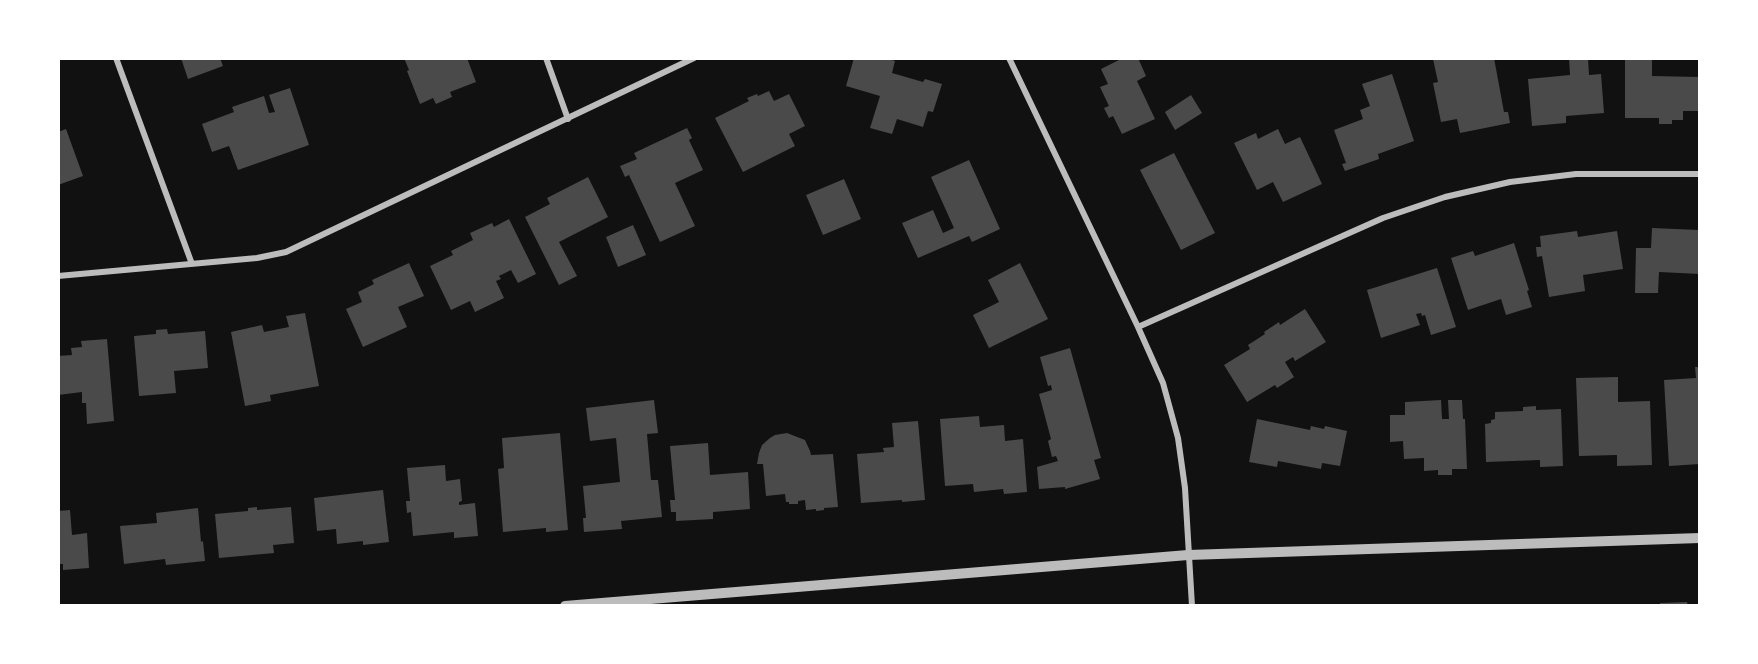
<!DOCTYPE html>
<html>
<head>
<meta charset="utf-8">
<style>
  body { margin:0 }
  #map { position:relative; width:1758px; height:664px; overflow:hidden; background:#111; font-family:Roboto,sans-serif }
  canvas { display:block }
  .frame { position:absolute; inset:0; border:60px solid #fff; pointer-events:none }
</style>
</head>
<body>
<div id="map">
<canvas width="1758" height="664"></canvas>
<div class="frame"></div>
</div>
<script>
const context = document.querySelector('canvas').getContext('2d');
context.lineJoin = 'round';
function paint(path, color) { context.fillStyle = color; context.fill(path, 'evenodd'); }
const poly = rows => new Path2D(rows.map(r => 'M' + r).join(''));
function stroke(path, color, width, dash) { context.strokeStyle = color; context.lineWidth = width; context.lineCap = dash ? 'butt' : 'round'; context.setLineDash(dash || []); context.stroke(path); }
paint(poly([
  [181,58,220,58,223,66,188,79],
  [404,58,467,58,476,82,450,92,452,97,436,104,433,98,420,104,407,71,409,70],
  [854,58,887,58,895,61,892,73,923,82,925,79,942,84,933,112,928,111,923,127,897,119,892,134,870,128,880,96,846,86],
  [1123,58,1138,58,1146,76,1137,81,1155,119,1122,134,1113,116,1109,118,1104,108,1109,106,1100,87,1108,84,1101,69],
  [1494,58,1504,112,1508,112,1510,123,1460,133,1457,119,1441,122,1433,83,1438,82,1433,59],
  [1569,58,1588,58,1589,75,1601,74,1604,113,1566,116,1566,123,1532,126,1528,79,1570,75],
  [1625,58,1652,58,1652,76,1700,77,1700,111,1683,111,1683,120,1672,120,1672,124,1659,124,1659,118,1625,118],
  [1392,74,1414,141,1378,154,1379,159,1345,171,1342,164,1346,163,1334,130,1363,119,1360,110,1370,106,1362,84],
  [290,88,309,145,238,170,229,146,212,152,202,124,234,112,232,107,264,96,269,113,275,112,269,95],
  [769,91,774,101,789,94,805,126,789,134,795,146,743,172,715,118,749,101,747,98,757,94,758,96],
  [1191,95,1202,113,1175,130,1165,112],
  [687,128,692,138,689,140,703,170,675,183,695,226,660,242,629,175,625,177,620,166,637,159,634,153],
  [66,129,83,176,58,185,58,132],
  [1278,129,1285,144,1300,137,1322,184,1283,202,1273,182,1257,190,1234,143,1256,133,1258,139],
  [1174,153,1215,233,1181,250,1140,170],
  [969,160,1000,229,972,242,969,236,918,258,902,223,933,210,943,233,954,228,931,177],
  [588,177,608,217,559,242,577,276,559,285,525,217,550,204,547,198],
  [844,179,861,219,823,235,806,195],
  [509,219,536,274,518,283,511,270,499,276,501,279,496,281,504,298,475,312,470,301,451,310,430,266,453,255,451,251,473,240,470,233,492,223,494,227],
  [633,225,646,255,618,267,606,237],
  [1652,228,1699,230,1700,274,1659,272,1658,293,1635,293,1636,248,1651,248],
  [1577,231,1578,237,1617,231,1623,269,1583,275,1585,291,1549,297,1542,256,1537,257,1536,247,1541,247,1540,236],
  [1514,243,1529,290,1527,291,1532,307,1506,315,1501,299,1468,310,1451,258,1473,251,1475,256],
  [409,263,424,296,398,307,407,327,363,347,346,309,362,302,358,292,374,284,372,280],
  [1020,263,1048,319,989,348,973,315,999,302,988,280],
  [1437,268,1456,327,1431,335,1425,315,1422,316,1421,313,1416,314,1420,325,1381,338,1367,290],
  [1305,309,1326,342,1295,361,1293,357,1285,362,1294,377,1277,388,1275,385,1247,402,1224,365,1250,349,1248,345,1265,334,1264,332,1279,322,1280,325],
  [305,313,319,386,270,395,271,401,245,406,231,332,262,325,264,332,289,327,286,316],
  [167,329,168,334,205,331,208,368,174,371,176,393,139,396,134,336,156,334,156,330],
  [107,339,114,421,87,424,86,403,82,403,82,392,58,395,58,356,72,355,71,348,82,347,81,341],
  [1070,348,1101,458,1094,460,1100,479,1065,489,1065,487,1039,489,1037,467,1058,461,1056,456,1052,457,1048,441,1051,439,1039,394,1052,390,1051,385,1048,386,1040,357],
  [1695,367,1700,367,1700,464,1669,466,1664,380,1696,378],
  [1618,377,1618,402,1650,401,1652,465,1617,466,1617,455,1579,456,1576,378],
  [654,400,658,433,647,434,651,480,658,480,662,517,621,521,622,529,584,532,583,518,586,518,583,486,620,482,616,438,590,441,586,408],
  [1441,400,1442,419,1449,419,1448,400,1462,400,1463,419,1465,419,1467,469,1452,469,1452,475,1438,475,1438,470,1424,471,1424,458,1404,459,1403,441,1390,442,1390,415,1405,415,1405,402],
  [1536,406,1536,410,1561,409,1563,466,1540,467,1540,460,1486,462,1485,424,1491,423,1491,420,1495,419,1495,412,1523,411,1523,407],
  [979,416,980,427,1004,425,1005,441,1023,439,1027,492,1004,494,1003,489,974,492,973,484,945,486,940,419],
  [1257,419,1310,430,1311,426,1324,429,1325,426,1347,431,1340,466,1322,463,1321,469,1278,461,1277,467,1249,462],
  [918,421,925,500,902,502,902,500,861,503,857,454,884,452,883,448,894,447,892,423],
  [560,433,568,530,546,532,546,528,503,532,498,469,504,468,502,438],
  [787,433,805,440,810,451,811,455,833,454,838,507,824,508,824,510,816,511,816,509,806,510,805,500,798,501,798,504,789,504,789,502,786,502,785,494,766,496,763,464,757,464,759,453,762,445,770,438,775,435],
  [708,443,710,475,748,472,750,509,713,512,713,519,676,521,676,512,671,512,670,500,675,500,670,446],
  [445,465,446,481,460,479,462,501,459,502,459,505,475,503,478,536,454,538,454,532,413,536,411,512,407,513,406,501,410,501,407,468],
  [383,490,389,542,363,545,363,541,337,544,336,529,317,531,314,498],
  [257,507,257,510,291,507,294,543,273,545,274,553,219,558,215,514,248,511,248,508],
  [198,508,201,542,203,541,205,561,166,565,165,559,124,564,120,526,157,523,156,513],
  [70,510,72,535,87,533,89,568,63,570,63,564,58,564,58,511],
  [1687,602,1688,606,1660,606,1660,603]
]), '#4a4a4a');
stroke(poly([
  [116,58,192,264],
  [546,58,568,119],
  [1009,58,1138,327,1163,383,1178,438,1185,488,1192,606],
  [58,276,257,258,286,252,694,58],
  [1138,327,1383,218,1445,197,1510,182,1576,174,1700,174]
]), '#bcbcbc', 6);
stroke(poly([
  [565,606,1188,555,1700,538]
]), '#bcbcbc', 10);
</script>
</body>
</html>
